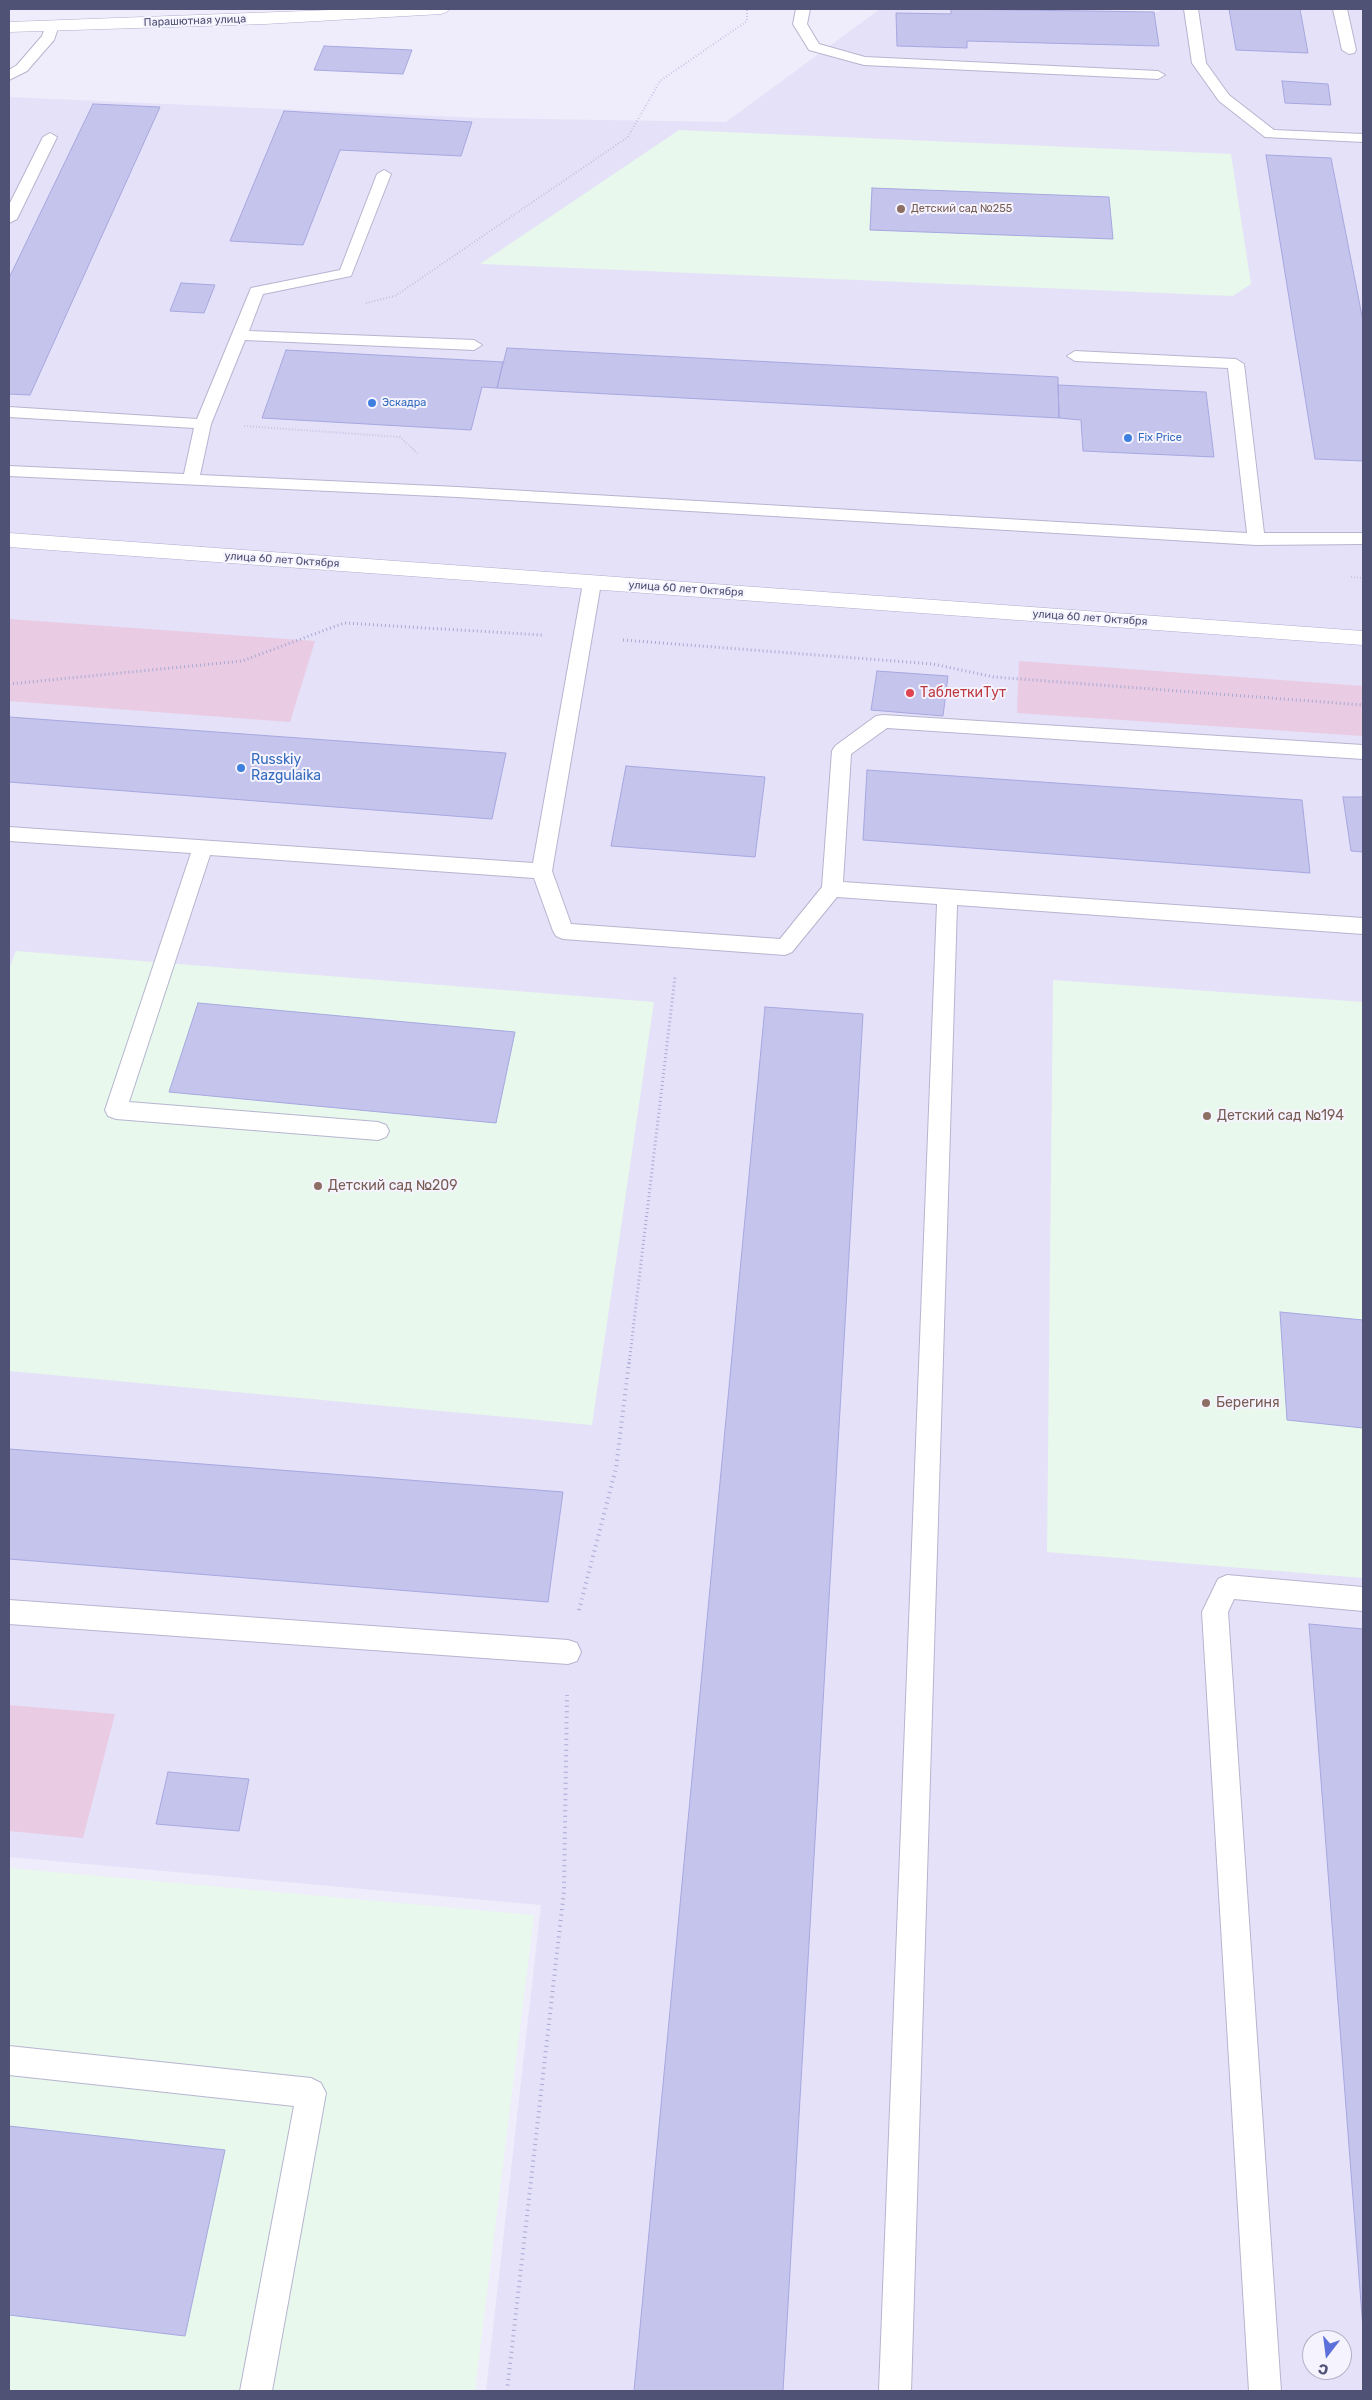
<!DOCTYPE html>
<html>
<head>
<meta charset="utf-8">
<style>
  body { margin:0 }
  #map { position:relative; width:1372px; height:2400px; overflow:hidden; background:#efecfb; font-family:Rubik,sans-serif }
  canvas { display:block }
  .frame { position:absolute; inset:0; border:10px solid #505275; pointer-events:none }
  .north { position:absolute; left:1302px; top:2330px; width:50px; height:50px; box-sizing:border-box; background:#f5f3fe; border:1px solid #b3b3c7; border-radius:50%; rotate:195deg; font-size:14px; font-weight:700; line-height:20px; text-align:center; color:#505275 }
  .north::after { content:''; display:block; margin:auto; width:18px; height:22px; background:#5c72da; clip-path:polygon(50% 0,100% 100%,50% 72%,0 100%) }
</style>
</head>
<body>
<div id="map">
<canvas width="1372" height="2400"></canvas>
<div class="frame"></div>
<div class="north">С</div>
</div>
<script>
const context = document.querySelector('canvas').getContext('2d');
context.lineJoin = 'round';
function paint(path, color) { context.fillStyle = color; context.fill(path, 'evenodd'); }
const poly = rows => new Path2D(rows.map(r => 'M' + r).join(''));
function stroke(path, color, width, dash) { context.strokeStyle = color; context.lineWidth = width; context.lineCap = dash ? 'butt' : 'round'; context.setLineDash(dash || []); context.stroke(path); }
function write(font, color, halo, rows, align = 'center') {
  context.font = font + ' Rubik,sans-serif'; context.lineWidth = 4; context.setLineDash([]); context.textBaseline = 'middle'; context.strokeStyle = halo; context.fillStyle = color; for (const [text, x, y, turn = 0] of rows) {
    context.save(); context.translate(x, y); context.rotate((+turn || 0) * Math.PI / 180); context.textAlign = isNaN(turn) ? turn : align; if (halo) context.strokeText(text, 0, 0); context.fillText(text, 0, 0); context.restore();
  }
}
paint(poly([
  [880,9,1069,9,1159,12,1159,9,1363,9,1363,2391,486,2391,541,1905,9,1857,9,97,481,118,726,122],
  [1312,2340,1342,2340,1342,2370,1312,2370]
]), '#e5e1f8');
paint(poly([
  [679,130,1231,154,1251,284,1233,296,480,264],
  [16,951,654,1002,592,1425,9,1371,9,969],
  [1053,980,1363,1002,1363,1578,1047,1552],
  [9,1868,534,1915,475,2391,9,2391]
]), '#e8f8ec');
paint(poly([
  [9,619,315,641,290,722,9,701],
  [1019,661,1363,686,1363,736,1017,713],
  [9,1705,115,1714,83,1838,9,1831]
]), '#e9cbe3');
const building = poly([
  [951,9,1154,12,1159,46,967,41,967,48,897,46,896,13,951,14,951,9],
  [1229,9,1300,9,1308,53,1236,50,1229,9],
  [324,46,412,50,403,74,314,70,324,46],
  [1282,81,1328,84,1331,105,1285,103,1282,81],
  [93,104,160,107,30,395,9,394,9,278,93,104],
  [284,111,472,122,461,156,340,150,303,245,230,241,284,111],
  [1266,155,1331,158,1363,321,1363,461,1315,459,1266,155],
  [872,188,1109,197,1113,239,870,230,872,188],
  [181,283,215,285,204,313,170,311,181,283],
  [507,348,1058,377,1059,418,497,388,507,348],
  [286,350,503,362,497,388,482,387,471,430,262,418,286,350],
  [1058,385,1206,392,1214,457,1083,451,1081,420,1059,418,1058,385],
  [877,671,948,676,943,716,871,710,877,671],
  [9,717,506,753,492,819,9,782,9,717],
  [626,766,765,777,755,857,611,846,626,766],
  [867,770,1302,800,1310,873,863,840,867,770],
  [1343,797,1363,797,1363,852,1351,851,1343,797],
  [198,1003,515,1032,496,1123,169,1092,198,1003],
  [765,1007,863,1014,783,2391,634,2391,765,1007],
  [1280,1312,1363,1320,1363,1428,1287,1420,1280,1312],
  [9,1449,563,1492,548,1602,9,1559,9,1449],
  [1309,1624,1363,1629,1363,2329,1309,1624],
  [168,1772,249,1779,239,1831,156,1824,168,1772],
  [9,2126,225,2150,185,2336,9,2315,9,2126]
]);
paint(building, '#c4c4ed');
stroke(building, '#a7a8e0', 1);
const service = poly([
  [796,9,810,9,807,24,819,44,865,57,1158,71,1165,75,1158,79,864,65,809,50,793,24,796,9],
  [1184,9,1198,9,1206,63,1229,95,1274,130,1363,134,1363,142,1265,137,1219,101,1192,63,1184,9],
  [1333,9,1347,9,1356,50,1354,53,1349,54,1342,50,1333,9],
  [52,21,59,25,54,40,27,71,9,80,9,70,17,65,42,36,47,22,52,21],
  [50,133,57,137,17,219,9,223,9,205,43,137,50,133],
  [384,170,391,174,351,276,263,294,249,331,474,340,482,345,474,350,245,340,211,424,200,475,457,487,1247,533,1228,368,1075,361,1067,356,1075,351,1236,359,1244,364,1264,533,1363,533,1363,544,1256,545,457,497,9,476,9,466,184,474,194,428,9,417,9,407,197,419,251,288,340,270,377,174,384,170],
  [592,577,598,579,601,583,552,871,571,924,780,939,822,887,832,751,835,746,876,716,883,715,1363,745,1363,759,887,728,851,754,843,882,1363,918,1363,934,957,905,911,2391,879,2391,937,904,837,897,792,952,785,955,563,939,556,936,553,931,534,878,210,855,129,1102,378,1122,386,1125,389,1131,386,1137,378,1140,116,1119,108,1116,105,1110,191,853,9,841,9,827,533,863,583,583,586,579,592,577],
  [1227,1575,1363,1587,1363,1611,1234,1599,1228,1612,1281,2391,1249,2391,1202,1612,1218,1579,1227,1575],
  [9,1600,568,1640,577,1643,581,1652,577,1661,568,1664,9,1624,9,1600],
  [9,2046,311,2078,321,2083,326,2093,272,2391,240,2391,294,2106,9,2075,9,2046]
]);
const secondary = poly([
  [358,9,449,9,447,12,441,14,265,24,9,32,9,22,358,9],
  [9,533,1363,631,1363,645,9,547,9,533]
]);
stroke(service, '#b6b5cf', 2);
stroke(secondary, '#afaece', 1);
stroke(poly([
  [366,303,395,296,628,137,660,81,747,21,747,9],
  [244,426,400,437,418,454],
  [1351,577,1363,578]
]), '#a8a9d4', 2, [0.5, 2.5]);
stroke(poly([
  [623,640,933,664,994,677,1363,705],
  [9,684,242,661,344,623,542,635],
  [629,1364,675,977]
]), '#a8a9d4', 3, [1, 3]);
stroke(poly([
  [579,1610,616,1468,629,1362],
  [507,2391,564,1891,567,1695]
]), '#a8a9d4', 4, [1, 4.5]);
paint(service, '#fff');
paint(secondary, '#fff');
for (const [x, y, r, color] of [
  [901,209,5,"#8d6e63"],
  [372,403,5,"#3f7fe0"],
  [1128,438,5,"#3f7fe0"],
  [910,693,5,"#e0444e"],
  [241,768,5,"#3f7fe0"],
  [1207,1116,5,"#8d6e63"],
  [318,1186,5,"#8d6e63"],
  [1206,1403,5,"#8d6e63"]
]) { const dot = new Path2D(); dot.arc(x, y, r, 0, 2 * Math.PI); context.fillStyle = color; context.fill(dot); stroke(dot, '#f5f3fe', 2); }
write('11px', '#505275', '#f5f3fe', [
  ["Парашютная улица",195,21,-2],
  ["улица 60 лет Октября",282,560,4],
  ["улица 60 лет Октября",686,589,4],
  ["улица 60 лет Октября",1090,618,4]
]);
write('11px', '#785e54', '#f5f3fe', [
  ["Детский сад №255",911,209]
], 'left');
write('11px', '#366cbe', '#f5f3fe', [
  ["Эскадра",382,403],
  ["Fix Price",1138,438]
], 'left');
write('14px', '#be3a42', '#f5f3fe', [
  ["ТаблеткиТут",920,693]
], 'left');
write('14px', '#366cbe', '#f5f3fe', [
  ["Russkiy",251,760],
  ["Razgulaika",251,776]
], 'left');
write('14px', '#785e54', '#f5f3fe', [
  ["Детский сад №194",1217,1116],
  ["Детский сад №209",328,1186],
  ["Берегиня",1216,1403]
], 'left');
</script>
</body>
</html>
